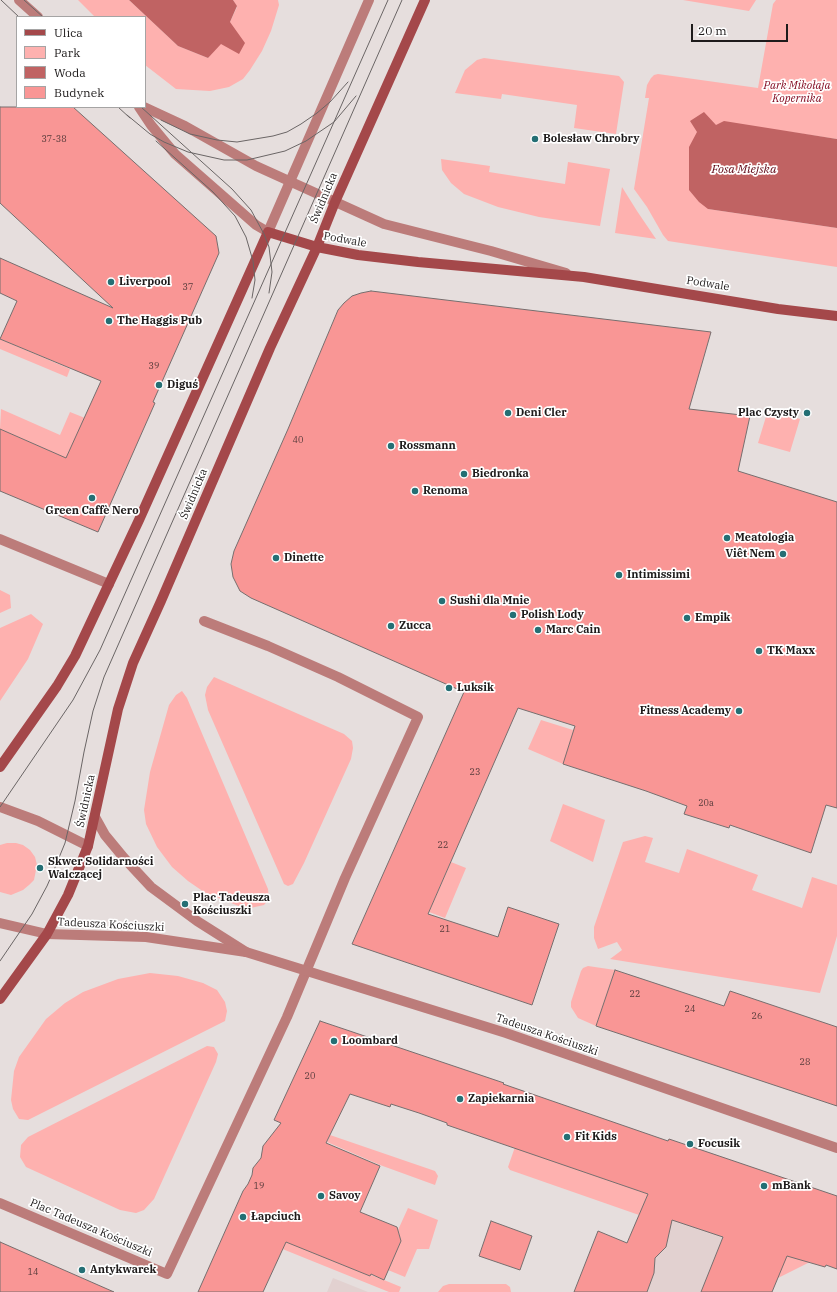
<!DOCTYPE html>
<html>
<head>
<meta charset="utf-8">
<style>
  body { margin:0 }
  #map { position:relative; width:837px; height:1292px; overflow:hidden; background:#e6dedd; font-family:"IBM Plex Serif",serif }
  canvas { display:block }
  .legend { position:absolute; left:16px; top:16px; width:130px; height:92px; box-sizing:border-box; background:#fff; border:1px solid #a5a4a4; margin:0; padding:5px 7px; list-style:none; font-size:12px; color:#1e1b1b }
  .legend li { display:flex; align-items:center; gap:8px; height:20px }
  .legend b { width:20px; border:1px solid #a5a4a4 }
  .scale { position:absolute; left:691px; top:24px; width:97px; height:18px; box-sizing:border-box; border:2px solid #1e1b1b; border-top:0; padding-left:5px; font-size:12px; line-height:14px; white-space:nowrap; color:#1e1b1b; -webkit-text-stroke:3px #fff; paint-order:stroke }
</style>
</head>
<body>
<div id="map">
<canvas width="837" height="1292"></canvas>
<ul class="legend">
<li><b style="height:5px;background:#a4484a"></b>Ulica</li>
<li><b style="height:11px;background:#feb1af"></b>Park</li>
<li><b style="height:11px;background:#c06363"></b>Woda</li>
<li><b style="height:11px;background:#f99695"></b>Budynek</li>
</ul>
<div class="scale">20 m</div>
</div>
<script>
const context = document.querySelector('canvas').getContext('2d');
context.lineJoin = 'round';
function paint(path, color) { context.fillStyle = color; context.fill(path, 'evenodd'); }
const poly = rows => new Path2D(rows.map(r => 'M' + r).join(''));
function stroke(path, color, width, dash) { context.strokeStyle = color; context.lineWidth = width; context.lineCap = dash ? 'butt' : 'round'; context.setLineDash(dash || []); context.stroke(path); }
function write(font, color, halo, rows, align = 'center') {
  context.font = font + ' "IBM Plex Serif",serif'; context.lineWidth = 3.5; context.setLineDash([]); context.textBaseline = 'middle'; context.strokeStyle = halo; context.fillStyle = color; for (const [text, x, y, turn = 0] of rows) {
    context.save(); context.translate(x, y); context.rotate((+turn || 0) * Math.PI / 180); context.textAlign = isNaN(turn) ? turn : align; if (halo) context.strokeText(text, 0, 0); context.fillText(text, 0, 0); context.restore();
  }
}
paint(poly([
  [669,1139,788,1180,745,1292,607,1292],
  [333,1278,368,1292,327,1292]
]), '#e2d1d0');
paint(poly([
  [78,0,129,0,178,46,208,58,230,22,237,7,233,0,278,0,279,5,271,31,262,51,250,70,243,79,229,87,210,91,176,89,145,65,145,17,95,17],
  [683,0,756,0,749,11],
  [776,0,837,0,837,139,790,132,716,125,697,132,708,209,837,228,837,267,668,241,663,235,647,207,634,189,649,98,645,98,647,85,651,78,654,75,658,74,758,88,773,4],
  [484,58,619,76,624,82,616,134,574,128,577,105,502,94,501,99,455,93,465,70,477,60],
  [441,159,490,166,489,172,565,184,568,162,610,169,600,226,539,217,498,207,464,194,451,183,442,170],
  [622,187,637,211,656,239,615,233],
  [0,339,70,369,67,377,0,349],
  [1,409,60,435,70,412,85,418,70,464,50,451,0,429],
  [768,410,800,419,790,452,758,443],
  [0,590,10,595,11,608,0,613],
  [31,614,43,624,28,659,0,701,0,628],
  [214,677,344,734,352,741,353,748,351,759,304,863,293,884,288,886,284,884,208,710,205,695,207,687],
  [182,691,187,698,268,889,269,899,264,905,246,909,204,892,188,881,172,867,157,847,146,824,144,810,150,772,169,705,176,695],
  [541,720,573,730,575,726,826,805,820,825,807,821,563,764,528,749],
  [563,804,605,820,593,862,550,841],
  [645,836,653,838,645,862,679,873,687,849,758,875,752,890,802,908,812,877,837,885,837,936,820,993,610,959,622,950,617,942,598,949,594,938,594,927,623,842],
  [7,843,16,843,23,845,30,850,35,857,37,865,34,880,29,885,23,890,11,895,0,892,0,845],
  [451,862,466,868,445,918,429,912],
  [588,966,615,970,596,1026,578,1018,571,1007,571,1002,581,971,583,968],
  [150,973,178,976,203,983,217,990,225,1002,227,1011,225,1021,28,1120,19,1119,13,1109,11,1100,14,1071,19,1057,46,1019,65,1003,83,992,118,979],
  [207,1046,214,1047,218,1054,216,1062,154,1199,144,1210,136,1213,120,1210,26,1167,20,1157,21,1145,28,1137],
  [330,1135,435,1171,438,1176,435,1185,380,1165,327,1142],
  [515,1147,648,1194,639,1215,510,1170,508,1167],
  [408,1208,438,1220,429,1249,417,1249,405,1277,388,1270,401,1241,398,1230],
  [283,1240,370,1276,371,1275,384,1280,401,1287,399,1292,389,1292,280,1248],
  [767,1246,810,1262,778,1278],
  [449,1284,506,1284,510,1287,511,1292,438,1292,443,1286]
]), '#feb1af');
paint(poly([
  [129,0,233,0,237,6,230,22,245,43,239,54,221,44,208,58,178,46],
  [704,112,716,125,724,121,837,139,837,228,708,209,699,202,689,190,689,147,697,132,690,121]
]), '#c06363');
const building = poly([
  [0,107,73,107,216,236,219,253,153,402,155,403,98,532,0,491,0,429,66,458,101,381,0,339,17,301,0,293,0,258,113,308,0,203,0,107],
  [371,291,711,332,689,409,750,416,738,471,837,502,837,808,826,805,811,853,730,825,729,828,684,814,687,806,646,791,563,764,575,726,518,708,428,914,498,937,508,907,559,924,532,1005,352,944,464,692,251,598,240,591,233,577,231,564,234,551,288,429,338,310,344,303,352,296,361,293,371,291],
  [615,970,724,1006,730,991,837,1027,837,1106,596,1026,615,970],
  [320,1021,504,1083,503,1084,668,1141,669,1139,837,1196,837,1269,826,1265,825,1267,787,1256,772,1292,701,1292,723,1237,672,1220,666,1247,655,1258,654,1273,647,1292,574,1292,598,1231,627,1243,648,1194,447,1125,447,1123,419,1113,391,1104,390,1107,350,1094,326,1143,380,1166,360,1212,397,1227,401,1241,384,1280,371,1274,370,1276,286,1242,263,1292,198,1292,243,1191,248,1184,252,1175,253,1168,261,1158,263,1146,281,1123,274,1120,320,1021],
  [491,1221,532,1236,520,1270,479,1256,491,1221],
  [0,1242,114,1292,0,1292,0,1242]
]);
paint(building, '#f99695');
stroke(building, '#766e6e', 1);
stroke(poly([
  [268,232,369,0],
  [0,539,109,584],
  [0,807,38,821,88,846],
  [95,817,105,835,124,858,151,887,197,921,246,952],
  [0,1203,167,1274,287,1017,345,878,418,717,338,677,268,646,204,621]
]), '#bc7c7a', 10);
stroke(poly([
  [19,0,38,17],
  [139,107,151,125,175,154,256,225,268,232],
  [144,107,185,126,256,166,384,224,491,251,566,273],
  [0,923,47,934,146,937,246,952,506,1033,837,1148]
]), '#bc7c7a', 10);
stroke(poly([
  [0,767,57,686,75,656,139,520,268,232,317,247,358,255,418,262,584,277,778,309,837,316],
  [0,999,47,934,68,895,88,846,118,709,133,663,161,601,270,348,317,247,335,202,425,0]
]), '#a4484a', 10);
stroke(poly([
  [1,0,19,17],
  [24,0,43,17],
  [118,107,130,118],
  [141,107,232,189,251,210,264,234,269,247,272,272,269,293],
  [127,115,150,134,164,142,188,152,224,160,247,160,285,151,306,141,334,122,356,96],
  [161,120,190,134,217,140,237,142,273,136,287,132,301,124,317,113,330,102,348,82],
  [156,141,213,192,235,216,246,237,253,261,255,280,252,298],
  [0,807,73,700,100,650,388,0],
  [0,961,32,914,47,886,54,870,65,843,75,801,84,752,93,711,104,677,402,0]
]), '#6a6565', 1);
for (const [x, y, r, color] of [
  [535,139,4,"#246f74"],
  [111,282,4,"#246f74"],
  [109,321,4,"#246f74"],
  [159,385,4,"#246f74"],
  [508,413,4,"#246f74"],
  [807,413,4,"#246f74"],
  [391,446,4,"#246f74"],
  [464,474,4,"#246f74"],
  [415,491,4,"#246f74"],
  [92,498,4,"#246f74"],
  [727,538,4,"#246f74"],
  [783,554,4,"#246f74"],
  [276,558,4,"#246f74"],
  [619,575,4,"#246f74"],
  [442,601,4,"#246f74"],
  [513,615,4,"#246f74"],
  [687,618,4,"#246f74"],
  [391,626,4,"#246f74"],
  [538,630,4,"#246f74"],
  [759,651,4,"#246f74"],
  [449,688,4,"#246f74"],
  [739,711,4,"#246f74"],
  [40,868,4,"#246f74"],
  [185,904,4,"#246f74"],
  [334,1041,4,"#246f74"],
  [460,1099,4,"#246f74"],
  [567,1137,4,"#246f74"],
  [690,1144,4,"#246f74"],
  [764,1186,4,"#246f74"],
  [321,1196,4,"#246f74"],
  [243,1217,4,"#246f74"],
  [82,1270,4,"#246f74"]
]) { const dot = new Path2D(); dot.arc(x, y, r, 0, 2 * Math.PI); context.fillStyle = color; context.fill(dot); stroke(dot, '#fff', 1.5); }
write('9px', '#553a3a', null, [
  ["37-38",54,139],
  ["37",188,287],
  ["39",154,366],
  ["40",298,440],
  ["23",475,772],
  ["20a",706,803],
  ["22",443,845],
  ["21",445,929],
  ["22",635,994],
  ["24",690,1009],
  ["26",757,1016],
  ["28",805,1062],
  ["20",310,1076],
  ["19",259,1186],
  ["14",33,1272]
]);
write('italic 11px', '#80061d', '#fff', [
  ["Park Mikołaja",797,86],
  ["Kopernika",797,99]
]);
write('bold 11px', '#1e1b1b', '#fff', [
  ["Bolesław Chrobry",543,139],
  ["Liverpool",119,282],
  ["The Haggis Pub",117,321],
  ["Diguś",167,385],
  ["Deni Cler",516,413],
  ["Plac Czysty",799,413,"right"],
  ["Rossmann",399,446],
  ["Biedronka",472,474],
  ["Renoma",423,491],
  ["Green Caffè Nero",92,511,"center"],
  ["Meatologia",735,538],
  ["Viêt Nem",775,554,"right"],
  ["Dinette",284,558],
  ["Intimissimi",627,575],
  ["Sushi dla Mnie",450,601],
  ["Polish Lody",521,615],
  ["Empik",695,618],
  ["Zucca",399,626],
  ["Marc Cain",546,630],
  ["TK Maxx",767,651],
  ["Luksik",457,688],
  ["Fitness Academy",731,711,"right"],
  ["Skwer Solidarności",48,862],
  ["Walczącej",48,875],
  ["Plac Tadeusza",193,898],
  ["Kościuszki",193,911],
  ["Loombard",342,1041],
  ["Zapiekarnia",468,1099],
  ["Fit Kids",575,1137],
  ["Focusik",698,1144],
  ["mBank",772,1186],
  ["Savoy",329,1196],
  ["Łapciuch",251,1217],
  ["Antykwarek",90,1270]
], 'left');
write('11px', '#1e1b1b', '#fff', [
  ["Świdnicka",324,198,-67],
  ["Podwale",345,240,10],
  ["Podwale",708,284,9],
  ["Świdnicka",194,494,-67],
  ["Świdnicka",86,801,-78],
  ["Tadeusza Kościuszki",111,925,3],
  ["Tadeusza Kościuszki",547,1035,19],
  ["Plac Tadeusza Kościuszki",91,1228,23]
]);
write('italic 12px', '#610715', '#fff', [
  ["Fosa Miejska",744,170]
]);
</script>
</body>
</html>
